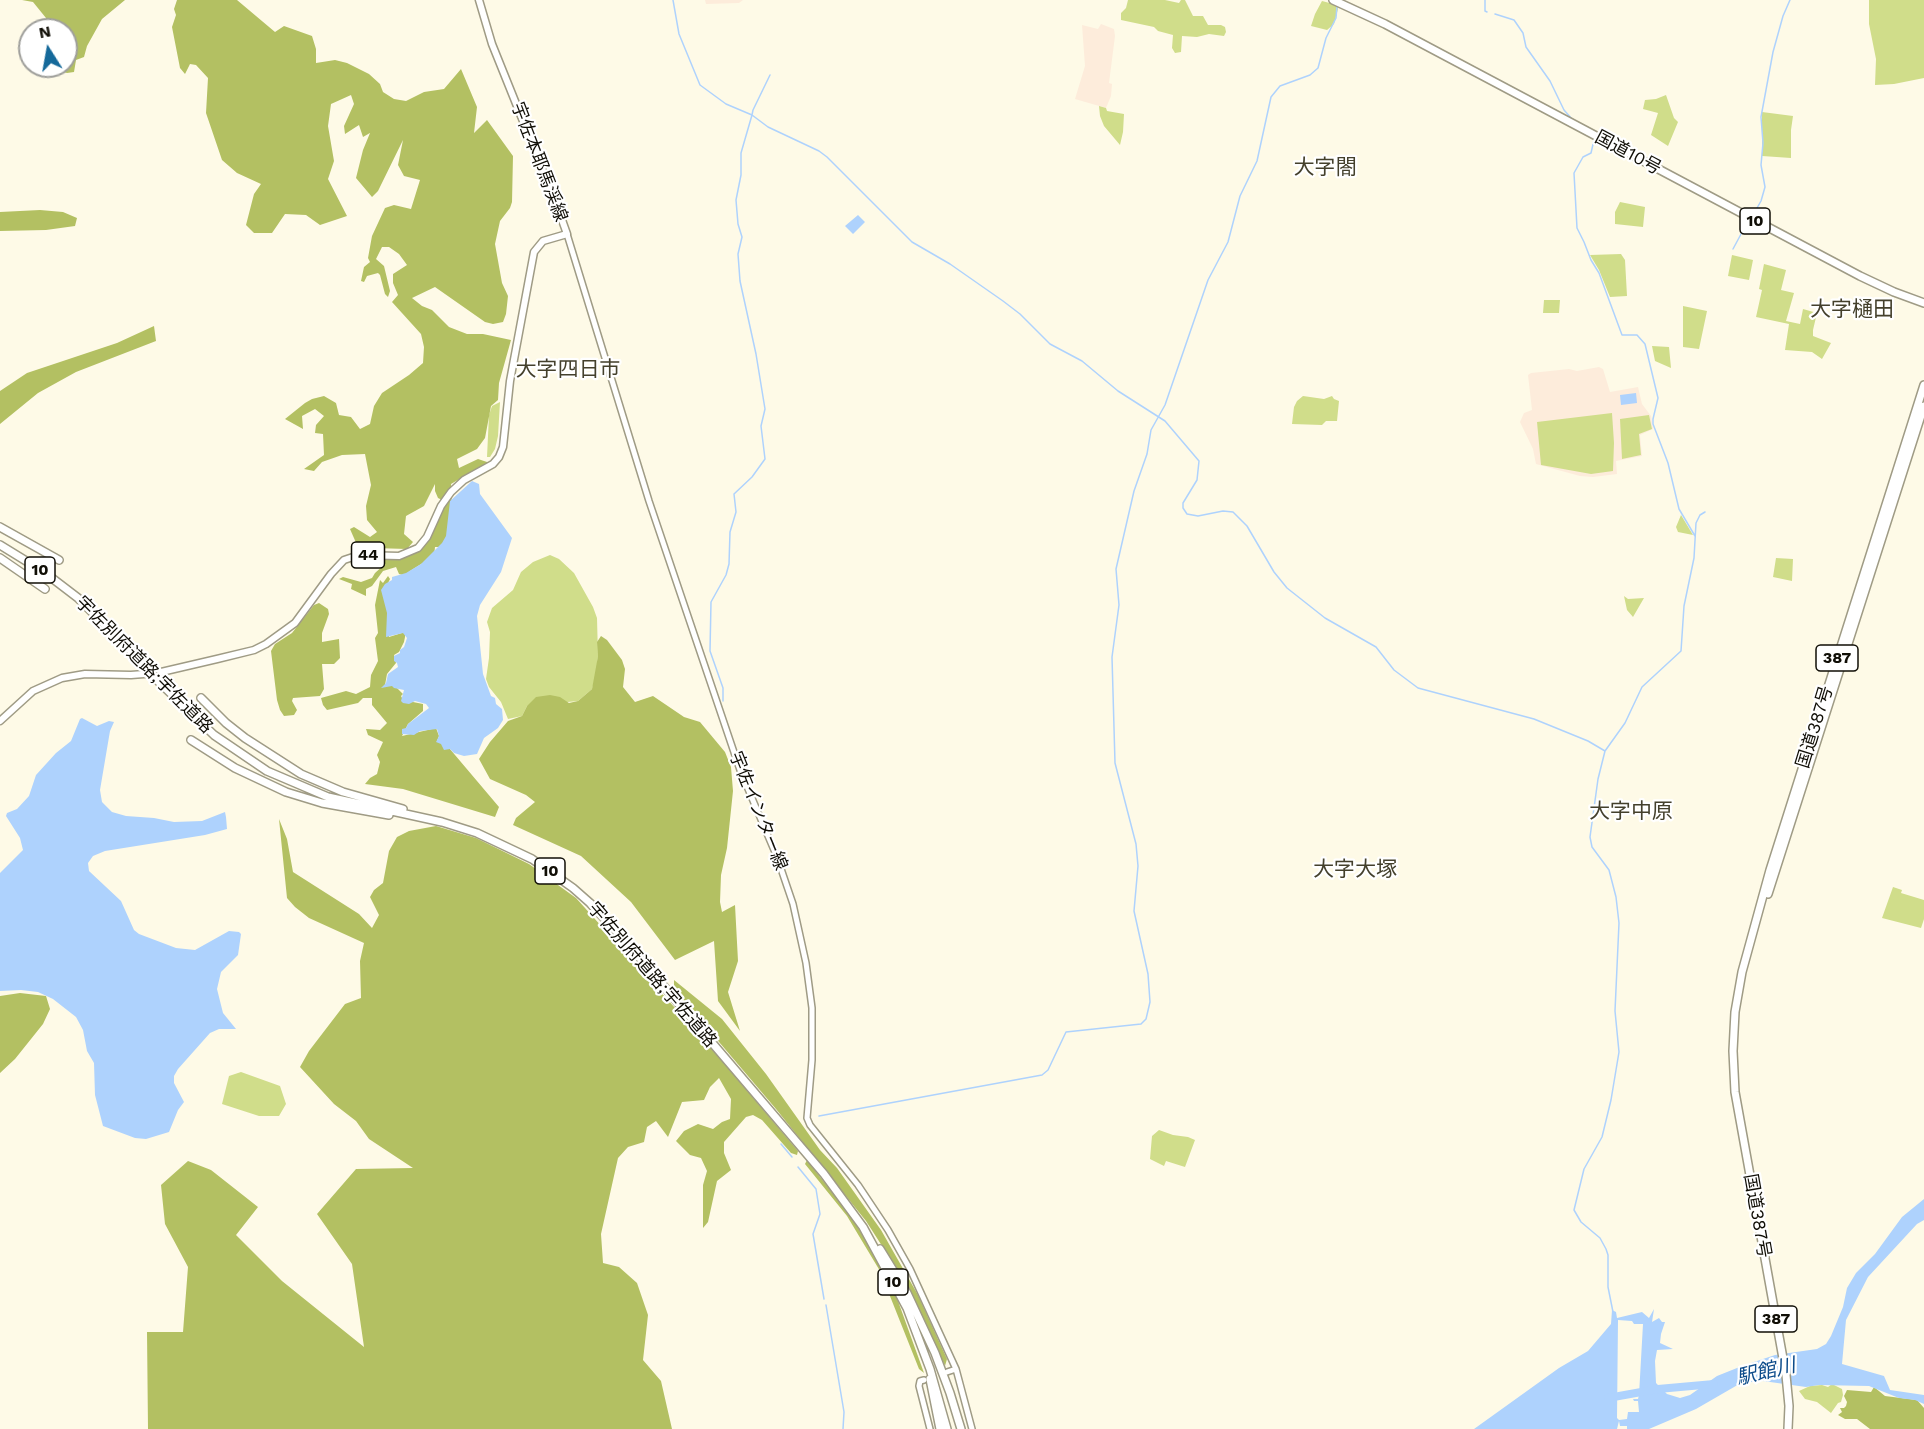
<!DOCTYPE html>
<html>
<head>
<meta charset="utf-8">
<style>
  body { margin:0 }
  #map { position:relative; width:1924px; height:1429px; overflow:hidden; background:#fefae7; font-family:"Work Sans",sans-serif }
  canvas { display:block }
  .north { position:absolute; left:18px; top:18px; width:60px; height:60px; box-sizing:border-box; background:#fff; border:2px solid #9f9f9b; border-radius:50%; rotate:349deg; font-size:16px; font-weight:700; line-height:24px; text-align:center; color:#100e06 }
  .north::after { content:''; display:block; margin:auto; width:21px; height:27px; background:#15699a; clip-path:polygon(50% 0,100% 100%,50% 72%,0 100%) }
</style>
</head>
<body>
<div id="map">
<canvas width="1924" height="1429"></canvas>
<div class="north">N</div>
</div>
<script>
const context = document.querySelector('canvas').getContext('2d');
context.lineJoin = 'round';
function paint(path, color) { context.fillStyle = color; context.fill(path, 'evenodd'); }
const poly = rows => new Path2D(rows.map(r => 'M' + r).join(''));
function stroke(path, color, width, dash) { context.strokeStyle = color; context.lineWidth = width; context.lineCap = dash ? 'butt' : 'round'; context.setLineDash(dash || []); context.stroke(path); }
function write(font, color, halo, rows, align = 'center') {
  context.font = font + ' "Work Sans","Noto Sans JP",sans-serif'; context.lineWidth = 4.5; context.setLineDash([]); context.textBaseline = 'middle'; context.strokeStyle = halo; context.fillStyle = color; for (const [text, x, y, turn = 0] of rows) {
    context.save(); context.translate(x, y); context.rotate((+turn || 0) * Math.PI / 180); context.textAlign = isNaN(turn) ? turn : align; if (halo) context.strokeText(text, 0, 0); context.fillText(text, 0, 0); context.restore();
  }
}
paint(poly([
  [705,0,743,0,739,3,706,4],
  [1101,24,1114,29,1115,36,1109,83,1112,84,1111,96,1106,108,1075,99,1085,66,1082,25,1098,29],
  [1599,367,1603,369,1610,392,1638,387,1642,404,1651,416,1653,429,1640,435,1642,456,1616,461,1617,474,1593,477,1580,476,1536,464,1533,449,1520,422,1524,413,1532,410,1528,375,1531,373,1569,369,1577,371]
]), '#fdecdb');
paint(poly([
  [1128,0,1165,0,1179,3,1181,0,1185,0,1193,16,1203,16,1208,25,1221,25,1225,27,1226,32,1224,36,1209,34,1197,37,1182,36,1181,52,1175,53,1172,48,1173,35,1158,31,1154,27,1121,20,1121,13,1126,8],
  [1869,0,1924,0,1924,78,1894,84,1875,85,1876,59,1869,24],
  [1322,1,1337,5,1338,9,1334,24,1327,30,1311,26,1315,14],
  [1666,95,1674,118,1678,122,1668,146,1651,135,1658,113,1643,109,1645,100,1656,99],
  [1099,106,1106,108,1107,111,1124,114,1123,132,1120,145,1104,126,1100,116],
  [1762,112,1793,116,1791,130,1791,158,1762,156],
  [1620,202,1645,207,1643,227,1615,224,1615,212],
  [1621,254,1625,260,1627,296,1610,297,1599,270,1590,255],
  [1732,255,1753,260,1749,280,1728,276],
  [1764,264,1786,270,1781,290,1794,293,1786,321,1800,324,1803,309,1817,313,1813,330,1813,336,1831,343,1822,359,1812,352,1785,350,1789,324,1756,317,1762,290,1759,289],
  [1544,300,1560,300,1559,313,1543,313],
  [1683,306,1707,311,1699,349,1683,347],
  [1652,346,1669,347,1671,368,1655,361],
  [1303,396,1324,399,1332,396,1334,399,1339,401,1337,421,1326,421,1322,425,1292,424,1294,407,1297,401],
  [500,402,498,436,495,449,490,457,487,457,489,415,492,406],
  [1612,413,1614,443,1613,471,1591,474,1541,465,1537,422],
  [1649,415,1652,429,1639,434,1641,455,1622,459,1620,419],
  [1681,515,1693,535,1678,532,1676,527],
  [550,555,559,559,574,573,593,607,597,618,598,656,596,675,592,689,578,701,527,706,522,716,508,719,501,702,489,687,486,679,489,658,490,632,487,622,492,608,513,590,521,572,533,562],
  [1776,558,1793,559,1792,581,1773,577],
  [1624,596,1628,599,1644,598,1633,617,1627,610],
  [1893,887,1902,890,1901,893,1924,900,1924,919,1921,928,1882,918],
  [241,1072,280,1086,286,1104,279,1116,259,1116,222,1104,229,1076],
  [1159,1130,1173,1135,1188,1137,1195,1140,1185,1167,1166,1161,1164,1166,1150,1159,1152,1136],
  [1832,1384,1842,1389,1843,1395,1841,1402,1838,1403,1831,1413,1817,1402,1805,1399,1799,1391,1810,1386,1822,1385,1828,1387]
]), '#d0dd8a');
paint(poly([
  [22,0,125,0,102,19,87,46,84,57,76,60,74,72,67,73,59,71,54,66,66,66,66,30,36,30,46,22,46,18,33,2],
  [177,0,237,0,275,32,284,26,312,36,316,49,316,63,335,60,347,63,369,74,380,84,383,92,394,99,406,101,424,92,444,89,461,69,477,107,474,133,487,120,513,156,512,202,510,208,500,221,495,244,502,283,508,296,506,314,503,322,493,324,485,322,435,287,412,298,422,306,432,310,449,327,467,334,483,334,511,340,499,383,498,400,491,406,485,438,477,449,457,459,459,468,478,459,490,463,488,467,473,471,451,484,452,496,446,542,442,547,435,547,434,556,410,571,406,576,399,574,396,567,383,571,372,586,366,589,366,596,351,589,352,584,339,579,343,577,361,582,372,578,375,573,385,564,384,559,407,557,417,552,428,540,433,515,439,514,442,505,442,500,438,498,435,491,435,484,424,506,406,516,404,534,413,542,407,549,374,548,357,545,350,529,354,527,370,537,377,532,367,520,366,506,371,485,365,454,342,455,322,462,314,471,304,469,324,455,323,434,315,433,316,425,324,416,315,409,302,416,303,429,285,419,305,403,312,399,324,396,336,403,339,415,351,417,360,429,370,424,374,406,382,393,409,375,423,363,424,347,421,334,392,302,398,295,393,283,393,274,407,265,399,254,389,247,382,247,376,259,384,266,390,291,388,297,385,294,380,275,378,273,367,276,364,282,361,281,364,267,370,262,368,258,372,236,385,208,394,205,411,209,420,180,404,176,398,165,403,140,378,191,372,197,356,178,363,150,370,133,363,137,359,125,345,134,344,126,354,104,351,95,331,104,328,126,334,161,328,179,347,216,320,225,306,215,285,214,272,233,254,233,246,225,254,194,261,184,237,173,222,160,206,113,208,78,196,65,190,64,185,74,180,68,172,27,176,15,174,9],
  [40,210,63,212,77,218,75,226,46,230,0,231,0,212],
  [154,326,156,341,76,372,38,393,0,424,0,391,27,373,117,343],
  [388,576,390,579,383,593,390,609,389,637,405,632,405,637,404,642,399,652,394,655,396,663,387,674,385,685,394,685,403,694,401,696,403,700,423,704,423,711,408,724,402,736,436,728,439,736,437,741,444,742,499,807,495,817,403,789,365,784,370,778,377,774,380,762,377,755,383,742,368,735,366,729,380,730,387,723,372,705,372,698,363,698,358,703,327,710,323,705,321,698,346,691,356,694,370,687,371,675,378,661,375,638,378,633,375,605,380,580,383,583],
  [319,603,328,609,329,614,322,633,322,642,339,639,340,658,334,664,322,664,324,689,320,696,293,698,292,701,297,710,294,715,284,716,280,710,277,700,271,651,275,644,292,633,314,605],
  [601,636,607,640,622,660,625,669,623,687,635,702,653,696,684,717,700,722,725,752,731,767,733,791,727,848,721,875,720,902,722,912,735,905,738,961,728,992,740,1031,718,1001,714,941,675,960,631,902,581,856,513,825,516,818,535,802,526,795,490,779,479,759,490,742,508,721,522,716,527,706,536,697,550,695,560,697,569,703,578,701,592,689,598,656,597,642],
  [279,819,287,839,293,872,359,914,372,928,379,915,370,897,374,890,383,883,389,851,397,837,409,831,436,826,476,838,529,864,576,898,712,1049,798,1151,797,1155,791,1153,762,1120,753,1115,746,1117,724,1142,724,1153,731,1170,717,1181,708,1222,703,1228,703,1185,707,1171,701,1158,690,1155,676,1141,684,1131,698,1124,713,1129,722,1122,730,1119,731,1099,719,1078,710,1087,704,1100,682,1102,668,1137,656,1121,647,1127,644,1142,628,1147,618,1158,601,1234,603,1263,619,1267,637,1283,648,1315,643,1360,661,1381,672,1429,148,1429,147,1332,183,1332,188,1267,165,1224,161,1185,188,1161,211,1170,258,1207,236,1235,282,1281,364,1347,352,1264,317,1214,356,1169,413,1168,369,1139,356,1121,334,1104,300,1067,309,1051,345,1004,361,998,360,961,364,943,309,918,295,907,287,898],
  [674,980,722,1019,766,1074,820,1150,837,1168,881,1230,918,1295,947,1359,945,1366,924,1319,902,1277,866,1221,776,1109,674,989],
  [20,993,46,996,50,1009,43,1024,15,1059,0,1073,0,996],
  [807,1160,852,1218,886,1273,898,1301,924,1373,919,1369,880,1271,847,1216,805,1164],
  [1874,1387,1885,1396,1917,1400,1924,1408,1924,1429,1870,1429,1857,1419,1845,1419,1838,1415,1842,1412,1840,1408,1844,1408,1846,1406,1847,1402,1844,1396,1847,1390,1871,1392]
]), '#b3c062');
paint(poly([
  [858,215,865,222,853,234,845,226],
  [1636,393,1637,403,1621,405,1620,395],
  [472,481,479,484,480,494,512,538,501,572,480,605,477,616,483,674,491,696,495,698,496,704,502,709,503,720,498,728,484,738,477,754,464,756,454,753,450,749,444,750,441,744,436,742,439,736,437,729,420,731,414,735,402,734,402,729,406,728,408,724,429,708,426,704,415,701,409,704,403,703,401,701,404,690,394,688,392,686,381,688,386,683,388,674,398,667,397,663,394,661,394,656,400,653,400,650,404,647,407,638,403,633,386,637,387,613,381,590,385,584,392,580,392,577,406,573,421,564,442,543,446,536,450,501],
  [82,718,97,726,109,721,114,722,110,731,100,790,102,802,112,812,126,816,154,818,174,822,202,821,225,812,226,817,227,829,205,835,105,851,93,856,88,863,89,871,121,901,134,930,139,934,176,948,195,950,229,931,239,932,241,934,238,955,221,972,217,989,223,1013,236,1029,219,1029,210,1033,178,1069,174,1076,174,1083,184,1102,178,1110,169,1132,146,1139,135,1138,103,1126,95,1095,94,1063,87,1051,83,1030,76,1017,53,999,38,992,21,990,0,991,0,873,23,850,20,838,6,816,7,813,17,809,29,796,36,775,56,753,71,741,80,719],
  [1924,1199,1924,1220,1917,1224,1868,1277,1846,1320,1842,1364,1884,1376,1890,1390,1924,1395,1924,1404,1915,1400,1899,1398,1869,1386,1819,1385,1806,1387,1763,1381,1741,1383,1696,1409,1649,1429,1627,1429,1627,1426,1620,1426,1619,1421,1617,1429,1474,1429,1559,1368,1588,1351,1611,1324,1612,1310,1616,1312,1617,1318,1642,1312,1649,1318,1654,1309,1652,1322,1659,1318,1662,1322,1665,1322,1661,1334,1660,1343,1673,1349,1657,1350,1655,1361,1656,1383,1667,1394,1680,1398,1690,1395,1717,1376,1742,1366,1775,1355,1817,1349,1826,1344,1831,1336,1843,1307,1847,1288,1856,1273,1875,1254,1902,1217],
  [1618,1320,1632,1321,1634,1324,1643,1324,1639,1395,1638,1399,1633,1399,1634,1401,1638,1401,1639,1412,1628,1412,1627,1419,1619,1420,1617,1418]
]), '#aed2fd');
stroke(poly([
  [673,0,679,34,700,85,726,104,752,115,741,153,741,175,736,200,738,224,742,237,738,254,740,281,756,354,765,409,761,426,765,459,752,477,734,494,736,512,730,532,729,564,726,575,711,602,710,651,723,688,723,701],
  [1485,0,1485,11,1487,12],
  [1495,14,1514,20,1523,33,1526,47,1550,81,1564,110,1572,119],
  [770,75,753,110,752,115,768,127,819,151,827,157,912,242,950,264,1003,301,1020,314,1050,344,1082,361,1118,391,1165,421,1199,461,1197,480,1183,503,1183,508,1187,514,1198,516,1223,511,1233,512,1247,526,1274,572,1287,588,1325,618,1376,647,1394,670,1418,688,1534,719,1588,741,1605,751],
  [1591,137,1594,140,1591,153,1583,157,1574,173,1577,228,1584,242,1591,260,1599,273,1622,335,1637,335,1645,344,1658,398,1653,419,1653,424,1668,463,1679,509,1695,536],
  [1753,215,1761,201,1765,187,1761,165,1763,143,1761,117,1773,52,1783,16,1790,0],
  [1733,249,1748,221],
  [819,1116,1042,1075,1048,1070,1066,1032,1141,1024,1146,1019,1150,1002,1148,974,1134,911,1138,866,1136,844,1115,763,1112,657,1119,605,1116,569,1134,491,1147,454,1151,430,1165,405,1208,280,1228,242,1240,196,1257,161,1271,97,1280,86,1310,75,1318,68,1326,38,1336,18,1337,6],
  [781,1144,792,1157],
  [798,1167,816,1189,820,1214,813,1234,824,1299],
  [826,1305,844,1412,843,1429],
  [1613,1312,1608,1287,1608,1255,1606,1249,1600,1238,1581,1222,1574,1210,1584,1169,1602,1137,1611,1100,1619,1052,1615,1011,1619,923,1616,897,1609,870,1592,847,1590,837,1598,779,1605,751,1625,723,1642,687,1681,651,1684,606,1694,558,1696,523,1700,515,1705,512]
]), '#aed2fd', 1.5);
stroke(poly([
  [1608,1398,1658,1389,1714,1384]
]), '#aed2fd', 8);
const secondary = poly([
  [567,234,649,501,740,770,777,857,793,904,806,963,812,1008,812,1060,807,1118,810,1125,858,1185,888,1230,910,1269,956,1369,972,1429],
  [947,1372,956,1369],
  [924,1380,920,1381,919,1386,930,1429]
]);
const primary = poly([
  [0,721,33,691,62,678,85,674,131,675,157,673,217,659,254,650,266,644,295,623,331,574,344,560,359,555,399,556,418,548,427,537,441,506,451,492,464,480,493,464,499,457,503,447,510,381,534,252,543,241,567,234,556,203,492,44,479,0]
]);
const trunk = poly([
  [1333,0,1385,24,1860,276,1894,292,1924,303],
  [1768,894,1924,406],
  [1788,1429,1789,1406,1786,1375,1735,1092,1733,1051,1735,1012,1742,972,1770,870,1924,385]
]);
const motorway = poly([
  [0,527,59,560],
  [0,545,44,572,78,598,139,659],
  [0,558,45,589],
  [159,682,214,735,267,771,328,797,442,822,477,833,532,859,573,888,590,903,621,936,824,1174,863,1227,907,1308,930,1369,947,1429],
  [201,698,226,723,245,738,301,774,343,792,403,809],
  [191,740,235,768,286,792,322,803,389,815],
  [880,1249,907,1293,935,1353,950,1393,961,1429],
  [930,1379,940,1429]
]);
stroke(secondary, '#9f9b85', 8);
stroke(primary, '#9f9b85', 9);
stroke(trunk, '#9f9b85', 10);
stroke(motorway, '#9f9b85', 10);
stroke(secondary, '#fff', 5);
stroke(primary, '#fff', 6);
stroke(trunk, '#fff', 7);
stroke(motorway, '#fff', 7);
const motorwayBridge = poly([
  [139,659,159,682]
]);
stroke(motorwayBridge, '#9f9b85', 10, []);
stroke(motorwayBridge, '#fff', 7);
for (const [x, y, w] of [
  [1755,221,30],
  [368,555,33],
  [40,570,30],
  [1837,658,42],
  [550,871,30],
  [893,1282,30],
  [1776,1319,42]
]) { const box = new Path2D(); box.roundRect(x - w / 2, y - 13, w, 26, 4.5); context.fillStyle = '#fff'; context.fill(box); stroke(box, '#100e06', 1.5); }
write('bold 16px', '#100e06', null, [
  ["10",1755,221],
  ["44",368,555],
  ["10",40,570],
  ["387",1837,658],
  ["10",550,871],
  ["10",893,1282],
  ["387",1776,1319]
]);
write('18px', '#100e06', '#fff', [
  ["国道10号",1628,153,28],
  ["宇佐本耶馬渓線",539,162,69],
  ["宇佐別府道路;宇佐道路",144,665,45],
  ["国道387号",1815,727,-73],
  ["宇佐インター線",758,811,68],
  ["宇佐別府道路;宇佐道路",652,975,49],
  ["国道387号",1757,1216,80]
]);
write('italic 20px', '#0c4b8a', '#fff', [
  ["駅館川",1766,1372,-13]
]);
write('21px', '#44402c', '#fff', [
  ["大字閤",1325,168],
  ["大字樋田",1852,310],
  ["大字四日市",568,370],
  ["大字中原",1631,812],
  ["大字大塚",1355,870]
]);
</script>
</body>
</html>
